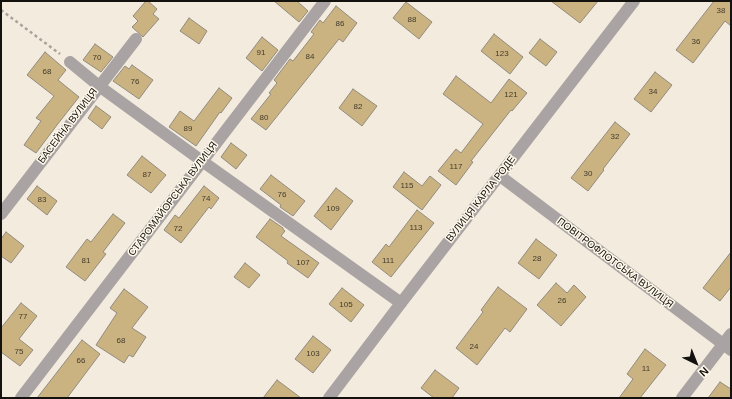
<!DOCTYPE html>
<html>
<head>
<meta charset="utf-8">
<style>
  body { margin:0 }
  #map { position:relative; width:732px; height:399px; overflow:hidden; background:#f2ebde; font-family:Helvetica,sans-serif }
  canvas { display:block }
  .frame { position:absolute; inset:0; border:2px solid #14120e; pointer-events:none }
  .north { position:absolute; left:676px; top:343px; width:40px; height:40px; -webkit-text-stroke:3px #fff9eb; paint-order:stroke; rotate:137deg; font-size:11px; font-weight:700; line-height:16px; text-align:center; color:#14120e }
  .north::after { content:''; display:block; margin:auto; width:14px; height:18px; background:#14120e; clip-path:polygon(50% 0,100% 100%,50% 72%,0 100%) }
</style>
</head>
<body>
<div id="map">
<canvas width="732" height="399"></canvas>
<div class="frame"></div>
<div class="north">N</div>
</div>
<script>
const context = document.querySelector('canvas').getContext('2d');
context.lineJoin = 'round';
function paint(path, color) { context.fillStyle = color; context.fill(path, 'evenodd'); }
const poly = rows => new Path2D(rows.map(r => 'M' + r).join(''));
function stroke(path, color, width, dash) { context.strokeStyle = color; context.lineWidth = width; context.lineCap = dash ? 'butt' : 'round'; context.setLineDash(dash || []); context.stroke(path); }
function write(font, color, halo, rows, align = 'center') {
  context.font = font + ' Helvetica,sans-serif'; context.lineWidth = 3; context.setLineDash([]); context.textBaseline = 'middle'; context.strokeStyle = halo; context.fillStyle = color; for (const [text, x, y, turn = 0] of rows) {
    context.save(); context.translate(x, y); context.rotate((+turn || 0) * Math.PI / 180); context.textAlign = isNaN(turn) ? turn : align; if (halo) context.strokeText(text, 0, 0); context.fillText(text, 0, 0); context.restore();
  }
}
const building = poly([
  [146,1,148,1,157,9,153,14,159,19,143,37,132,27,138,21,133,16,146,1],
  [274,1,297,1,308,11,299,22,274,1],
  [551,1,598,1,580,23,551,1],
  [714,1,731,1,731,26,725,21,693,63,676,50,714,1],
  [406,2,432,22,419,39,393,18,406,2],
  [336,6,357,23,343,42,339,39,266,130,251,119,271,94,269,93,277,83,274,80,290,59,293,61,314,34,311,32,320,20,323,23,336,6],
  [189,18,207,31,199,44,180,31,189,18],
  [494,34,523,57,510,74,481,51,494,34],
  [262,37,278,50,262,71,246,58,262,37],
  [540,39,557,52,546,66,529,53,540,39],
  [95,44,113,57,101,72,83,60,95,44],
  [45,52,66,70,58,80,79,97,57,125,36,153,24,145,41,121,36,118,54,96,27,75,45,52],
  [132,65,153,80,139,99,113,81,125,66,129,69,132,65],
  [655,72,672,85,651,112,634,99,655,72],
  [456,76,491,103,509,79,527,93,512,111,511,110,471,161,473,162,456,185,438,171,456,149,461,153,483,124,443,94,456,76],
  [219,88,232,98,221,113,220,112,196,146,169,127,180,111,194,121,219,88],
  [353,89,377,106,362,126,339,108,353,89],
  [96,106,111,117,102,129,88,118,96,106],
  [615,122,630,134,603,169,604,170,588,191,571,178,615,122],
  [231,143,247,155,236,169,221,157,231,143],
  [142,156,166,175,151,193,127,175,142,156],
  [404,172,422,186,430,176,441,185,422,210,393,187,404,172],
  [271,175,305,201,293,216,280,207,281,205,260,189,271,175],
  [37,186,57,201,47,215,27,199,37,186],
  [204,186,219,198,211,209,209,207,181,243,164,230,175,215,179,218,204,186],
  [336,188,353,201,331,230,314,216,336,188],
  [417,210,434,223,391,277,372,262,386,244,389,247,417,210],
  [113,214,125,223,103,252,106,254,85,281,66,267,87,239,91,242,113,214],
  [270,219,283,228,283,229,285,231,281,236,319,263,308,278,287,263,288,261,256,237,270,219],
  [6,232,24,246,11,263,1,256,1,239,6,232],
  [536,239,557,255,539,279,518,263,536,239],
  [731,252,731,287,720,301,703,288,731,252],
  [245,263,260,275,249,288,234,277,245,263],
  [556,283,567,293,574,285,586,297,561,326,537,305,556,283],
  [498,287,527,309,510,332,505,328,477,365,456,348,483,312,481,310,498,287],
  [342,288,364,305,351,322,329,304,342,288],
  [124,289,148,307,132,328,146,337,133,357,129,355,124,363,96,345,117,313,110,308,124,289],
  [21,303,37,316,19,339,33,350,20,366,1,352,1,328,21,303],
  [313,336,331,350,313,373,295,359,313,336],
  [82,340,100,354,67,398,37,398,82,340],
  [645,349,666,365,640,398,619,398,633,379,627,374,645,349],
  [435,370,459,388,452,398,434,398,421,388,435,370],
  [277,380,301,398,263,398,277,380],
  [720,382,731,389,731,398,708,398,720,382]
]);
paint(building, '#cbb381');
stroke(building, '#918b7f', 1);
stroke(poly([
  [1,10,60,54]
]), '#a9a49a', 2.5, [3, 3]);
stroke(poly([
  [70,62,99,86,202,161,401,303],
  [500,176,731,350],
  [1,214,136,39],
  [21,398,325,1],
  [682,398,731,334]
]), '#aaa3a3', 12);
stroke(poly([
  [329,398,401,303,634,1]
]), '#aaa3a3', 12);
write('8px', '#423a2b', null, [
  ["38",721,11],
  ["88",412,20],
  ["86",340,24],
  ["36",696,42],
  ["91",261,53],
  ["123",502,54],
  ["84",310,57],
  ["70",97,58],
  ["68",47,72],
  ["76",135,82],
  ["34",653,92],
  ["121",511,95],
  ["82",358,107],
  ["80",264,118],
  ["89",188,129],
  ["32",615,137],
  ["117",456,167],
  ["30",588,174],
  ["87",147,175],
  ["115",407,186],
  ["76",282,195],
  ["74",206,199],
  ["83",42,200],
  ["109",333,209],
  ["113",416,228],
  ["72",178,229],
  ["28",537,259],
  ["81",86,261],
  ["111",388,261],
  ["107",303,263],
  ["26",562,301],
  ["105",346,305],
  ["77",23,317],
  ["68",121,341],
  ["24",474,347],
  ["75",19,352],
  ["103",313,354],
  ["66",81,361],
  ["11",646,369]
]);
write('10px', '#14120e', '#fff9eb', [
  ["БАСЕЙНА ВУЛИЦЯ",68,126,-53],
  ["СТАРОМАЙОРСЬКА ВУЛИЦЯ",173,199,-53],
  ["ВУЛИЦЯ КАРЛА РОДЕ",481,199,-52],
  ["ПОВІТРОФЛОТСЬКА ВУЛИЦЯ",615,263,37]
]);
</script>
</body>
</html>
